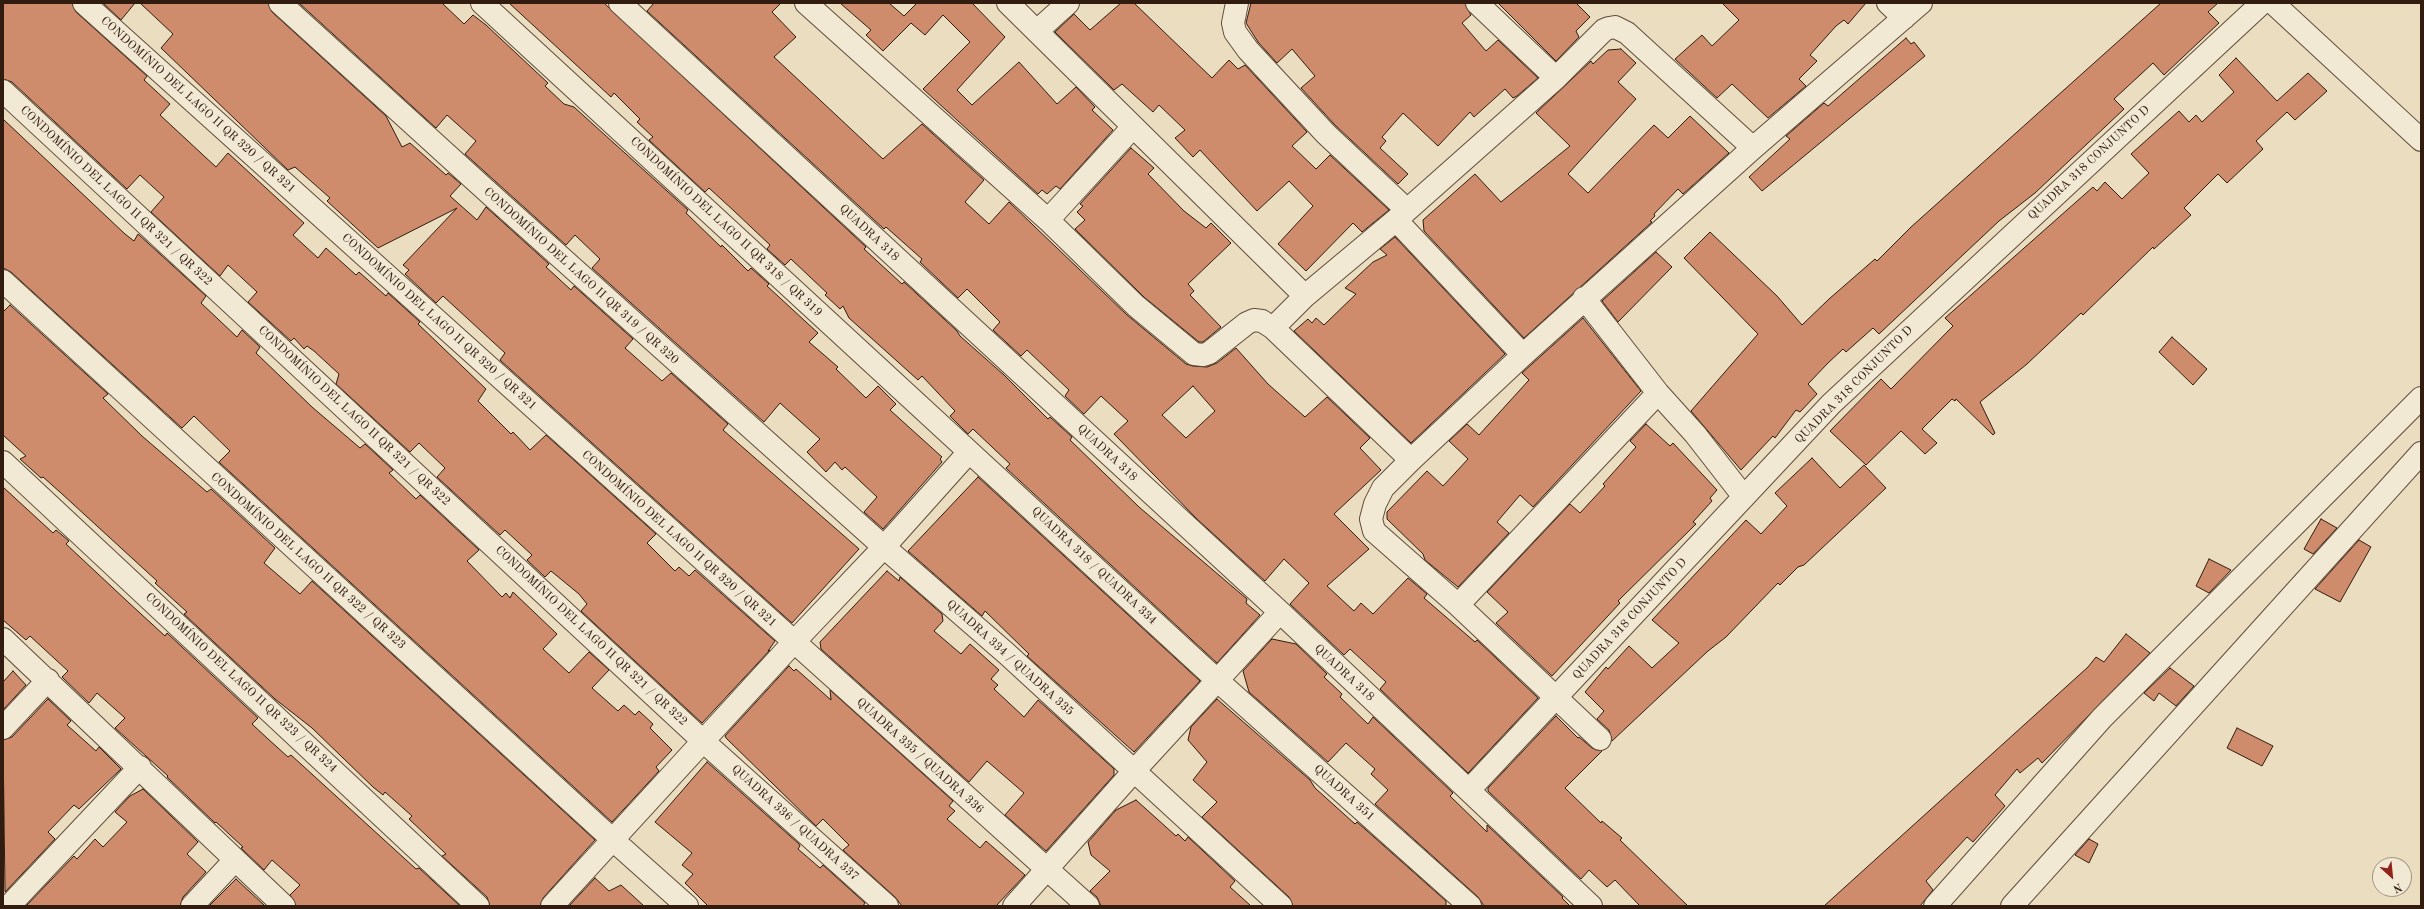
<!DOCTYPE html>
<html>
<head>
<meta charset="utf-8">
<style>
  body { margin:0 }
  #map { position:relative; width:2424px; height:909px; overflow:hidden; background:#ebddbf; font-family:"Old Standard TT",serif }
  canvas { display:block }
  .frame { position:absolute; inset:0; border:4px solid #321c10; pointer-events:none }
  .north { position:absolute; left:2372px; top:857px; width:40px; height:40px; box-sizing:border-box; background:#f2e9d5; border:1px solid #a59786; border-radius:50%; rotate:153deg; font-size:11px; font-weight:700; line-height:16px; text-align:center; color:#321c10 }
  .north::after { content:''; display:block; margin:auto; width:14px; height:18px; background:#8f2418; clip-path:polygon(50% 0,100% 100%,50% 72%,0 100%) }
</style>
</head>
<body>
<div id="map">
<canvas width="2424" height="909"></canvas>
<div class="frame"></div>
<div class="north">N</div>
</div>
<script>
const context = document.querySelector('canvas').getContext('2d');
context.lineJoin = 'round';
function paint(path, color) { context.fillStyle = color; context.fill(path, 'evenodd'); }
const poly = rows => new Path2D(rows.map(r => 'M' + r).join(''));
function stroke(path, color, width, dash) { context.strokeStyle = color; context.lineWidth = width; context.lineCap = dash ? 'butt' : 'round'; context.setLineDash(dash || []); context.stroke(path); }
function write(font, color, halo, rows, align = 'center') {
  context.font = font + ' "Old Standard TT",serif'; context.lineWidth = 3.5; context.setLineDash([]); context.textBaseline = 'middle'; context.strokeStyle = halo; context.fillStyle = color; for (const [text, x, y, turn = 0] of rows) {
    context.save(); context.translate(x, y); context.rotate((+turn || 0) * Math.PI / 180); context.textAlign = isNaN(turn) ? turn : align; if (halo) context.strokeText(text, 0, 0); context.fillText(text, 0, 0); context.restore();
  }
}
const building = poly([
  [3,3,72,3,76,12,147,76,144,80,170,104,160,115,216,167,228,153,304,223,293,235,318,258,326,248,356,275,359,272,386,296,388,293,420,322,418,324,486,389,478,401,511,434,513,432,530,450,546,435,656,534,647,543,675,571,679,567,689,576,695,570,775,641,768,651,770,650,702,723,581,611,587,604,579,594,551,571,545,577,527,560,532,555,505,530,500,535,437,477,445,468,419,443,410,452,336,384,339,374,314,351,307,346,304,349,294,338,291,341,248,302,257,292,228,265,220,276,151,212,164,197,140,175,127,189,12,82,3,79,3,3],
  [103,3,135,3,121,20,103,3],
  [140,3,268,3,272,12,386,116,402,147,410,143,446,175,448,173,461,184,450,196,477,220,486,207,549,264,546,267,571,290,574,286,633,339,625,348,662,381,671,373,728,424,723,430,859,549,792,623,500,360,505,353,443,296,436,303,405,274,409,270,403,265,457,208,378,248,327,201,330,198,295,167,288,170,161,48,173,34,140,3],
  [299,3,442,3,464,24,473,15,486,25,548,83,545,86,564,104,574,107,688,210,686,213,721,247,722,245,748,271,751,268,769,284,767,286,818,333,809,342,838,367,836,369,866,398,878,386,896,404,890,410,942,457,940,459,942,462,883,529,864,512,877,497,845,467,842,470,835,462,826,472,807,452,820,439,780,403,764,422,592,268,600,259,575,235,566,245,465,154,476,141,447,115,436,128,299,3],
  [509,3,604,3,866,247,864,249,902,284,904,282,957,331,960,336,1004,375,1048,419,1050,417,1072,437,1070,440,1139,507,1247,599,1246,603,1260,615,1217,663,1006,468,1010,464,973,429,968,434,950,416,955,411,922,376,918,380,849,318,843,306,840,309,825,295,827,293,791,259,785,265,767,249,770,245,733,210,709,188,705,192,649,140,653,137,637,122,640,119,614,93,611,97,509,3],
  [654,3,781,3,772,12,796,37,774,57,883,159,922,124,984,180,965,202,989,224,1009,202,1127,315,1186,364,1193,366,1207,367,1217,363,1236,348,1268,384,1305,417,1327,397,1370,438,1360,448,1381,470,1334,514,1369,549,1327,586,1354,611,1361,603,1373,614,1408,578,1427,594,1424,598,1475,642,1477,640,1538,698,1468,773,1380,689,1386,682,1350,649,1344,655,1290,604,1309,583,1284,559,1265,581,1197,519,1114,434,1128,421,1101,396,1084,414,1065,396,1069,390,1027,350,1021,356,993,330,1000,322,967,289,958,298,920,262,922,259,886,227,884,229,647,11,654,3],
  [1193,386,1215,411,1186,438,1162,415,1193,386],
  [840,3,889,3,904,16,917,3,972,3,1005,37,957,90,972,105,1019,62,1057,104,1076,87,1095,107,1092,110,1113,130,1060,189,1056,186,1047,194,1042,190,1038,194,923,89,970,42,943,15,925,35,911,23,883,51,866,35,871,30,840,3],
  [1121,3,1134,3,1212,78,1229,60,1238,69,1245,65,1307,132,1292,146,1316,169,1330,155,1389,210,1362,232,1353,223,1306,271,1278,244,1313,206,1289,181,1257,211,1200,150,1193,157,1175,138,1185,130,1159,105,1153,112,1122,84,1114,90,1055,32,1074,14,1090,30,1121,3],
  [1251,3,1465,3,1471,15,1462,23,1486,51,1498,40,1538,78,1517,96,1513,98,1505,89,1474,117,1470,112,1438,146,1403,113,1382,137,1386,141,1380,148,1408,174,1398,184,1335,125,1301,88,1315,76,1292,49,1277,63,1258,42,1246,23,1251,3],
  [1498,3,1576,3,1590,17,1576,31,1579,37,1556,61,1498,3],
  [1722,3,1866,3,1848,24,1844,20,1836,26,1810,55,1817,61,1799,79,1806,86,1768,118,1732,84,1717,98,1675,59,1702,35,1712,46,1739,20,1722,3],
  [2161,3,2218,3,2208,12,2219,23,2164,75,2153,63,2114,99,2124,109,2035,193,1999,221,1879,334,1873,328,1846,352,1843,349,1828,363,1808,384,1817,394,1800,412,1796,410,1775,438,1773,436,1741,470,1691,411,1758,334,1684,258,1710,232,1777,296,1802,325,1829,299,1875,259,1877,261,1911,227,2161,3],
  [1906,38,1911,44,1914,42,1925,56,1762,191,1749,177,1790,139,1786,136,1824,103,1828,106,1906,38],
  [1621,49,1636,63,1618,82,1636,99,1568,174,1588,193,1654,125,1668,138,1690,116,1729,153,1683,194,1678,189,1654,214,1655,216,1650,221,1652,222,1524,338,1424,231,1423,220,1475,174,1501,202,1570,146,1536,113,1591,61,1593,64,1608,50,1621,49],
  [2236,58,2277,101,2308,73,2327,91,2295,120,2287,112,2256,141,2263,149,2227,183,2218,174,2184,208,2191,215,2154,249,2153,247,2083,315,2081,313,2027,364,1980,402,1995,433,1993,435,1956,399,1955,401,1952,399,1922,429,1937,443,1925,454,1901,431,1866,465,1830,431,1881,379,1891,389,1953,326,1945,318,2093,187,2097,191,2105,182,2122,199,2149,173,2131,154,2179,111,2189,122,2196,115,2202,122,2234,92,2219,75,2236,58],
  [3,119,125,234,134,241,138,234,206,296,201,303,237,337,242,330,260,347,256,353,312,407,360,448,365,444,393,470,389,473,416,499,420,495,479,550,467,561,502,597,506,593,510,598,513,592,557,634,543,649,569,673,589,652,609,670,592,688,618,711,624,705,635,715,639,711,653,724,650,728,672,750,656,767,659,771,612,822,219,462,230,451,194,416,182,428,11,272,3,268,3,119],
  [1131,148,1154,168,1148,174,1184,211,1206,228,1211,223,1231,243,1188,284,1194,291,1190,295,1221,327,1203,342,1199,342,1144,297,1075,229,1085,220,1077,212,1083,206,1080,204,1131,148],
  [1395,237,1505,354,1411,443,1294,331,1308,319,1312,323,1316,318,1324,325,1356,294,1345,288,1373,262,1387,255,1380,249,1395,237],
  [1656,252,1672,267,1618,322,1602,301,1656,252],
  [10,305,108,394,103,398,142,436,207,492,211,489,275,548,264,563,300,594,312,581,595,840,543,898,540,906,490,906,487,897,442,856,446,854,409,819,412,816,385,792,383,795,373,787,312,728,275,699,184,614,187,612,155,583,157,581,61,493,43,477,41,478,20,459,26,456,3,435,3,312,10,305],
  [1583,318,1641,391,1533,507,1520,495,1497,522,1509,533,1458,587,1425,560,1423,554,1387,519,1387,512,1427,471,1443,486,1468,459,1449,441,1467,424,1479,435,1529,380,1522,373,1583,318],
  [2172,337,2207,369,2193,385,2159,352,2172,337],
  [1646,424,1670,446,1673,443,1717,490,1710,498,1712,501,1693,522,1696,524,1618,601,1620,603,1552,676,1496,623,1508,612,1487,592,1570,504,1580,513,1605,486,1603,484,1636,447,1630,441,1646,424],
  [1812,458,1840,488,1864,465,1886,488,1804,565,1798,567,1780,585,1778,583,1726,637,1708,651,1612,741,1609,730,1597,719,1604,711,1585,692,1606,667,1608,669,1629,646,1652,668,1679,643,1652,620,1746,520,1761,534,1787,506,1775,493,1812,458],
  [978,477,1200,681,1134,752,1027,656,1029,654,985,611,982,616,908,551,978,477],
  [3,487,53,533,56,530,69,541,66,544,128,602,165,636,167,633,258,718,252,724,267,738,288,757,291,755,416,869,419,868,460,906,296,906,290,895,300,885,272,860,264,870,241,848,243,847,216,822,215,823,167,777,168,776,115,728,125,718,97,693,89,703,62,677,68,671,30,636,26,640,3,620,3,487],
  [2321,519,2337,528,2313,554,2304,549,2321,519],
  [2359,540,2371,547,2340,602,2315,589,2359,540],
  [2209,559,2231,570,2209,593,2196,586,2209,559],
  [887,571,899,581,900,577,942,614,943,621,934,631,961,654,970,644,999,670,991,679,998,685,994,689,1024,717,1038,700,1114,769,1114,775,1046,851,1005,815,1024,793,987,761,969,782,821,649,820,642,887,571],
  [2126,634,2150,653,2042,763,2038,758,2020,773,2017,769,1995,795,2005,806,1973,842,1967,837,1926,881,1933,890,1920,906,1824,906,2088,667,2096,657,2104,662,2126,634],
  [1272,639,1296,644,1327,674,1324,677,1342,694,1340,697,1368,724,1373,717,1453,793,1450,796,1487,832,1487,825,1563,897,1562,898,1570,906,1484,906,1478,897,1375,804,1388,790,1371,774,1375,769,1346,743,1328,762,1249,692,1243,671,1272,639],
  [789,666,794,671,796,669,831,700,830,690,953,801,949,806,955,811,947,819,980,848,986,841,1025,875,996,906,902,906,895,897,843,850,849,845,823,819,816,826,726,738,725,736,789,666],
  [2170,668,2194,686,2176,706,2159,693,2154,701,2144,693,2170,668],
  [13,671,26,685,3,710,3,682,13,671],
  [48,699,71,721,67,725,96,751,99,747,121,769,79,809,74,805,48,832,55,839,5,892,3,740,12,737,48,699],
  [1217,699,1310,780,1315,788,1355,824,1357,822,1446,901,1446,906,1293,906,1289,897,1202,817,1217,802,1193,780,1207,762,1188,740,1191,727,1217,699],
  [1556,716,1578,738,1579,737,1592,748,1602,751,1565,788,1601,823,1602,821,1622,838,1620,840,1688,906,1640,906,1615,880,1607,887,1589,870,1581,879,1488,791,1488,788,1556,716],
  [2237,728,2273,746,2262,766,2227,748,2237,728],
  [707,762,799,844,800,846,798,849,820,868,823,865,865,903,863,906,708,906,685,883,693,874,682,865,692,853,655,822,707,762],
  [143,789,198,842,187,854,206,872,183,897,180,906,26,906,74,856,77,859,95,839,103,847,127,822,115,812,130,796,143,789],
  [1136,800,1176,836,1178,834,1185,841,1188,837,1235,881,1230,887,1251,906,1101,906,1097,897,1090,891,1110,871,1091,855,1088,842,1116,810,1136,800],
  [2089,839,2098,844,2089,863,2075,855,2089,839],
  [595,878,609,891,621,885,644,906,569,906,595,878],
  [236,879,265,906,209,906,236,879]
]);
paint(building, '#ce8c6c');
stroke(building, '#321c10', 1);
const minor = poly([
  [84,3,1088,906],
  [280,3,499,202,884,547,1007,654,1281,906],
  [482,3,1218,681,1470,906],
  [620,3,1280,612,1591,906],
  [806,3,1048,220],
  [1008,3,1305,296],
  [1237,3,1233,23,1235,32,1248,50,1326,134,1407,210],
  [1477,3,1556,78],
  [1888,3,1904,18],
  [2273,3,2421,140],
  [1037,31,1068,3],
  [3,91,703,741,887,906],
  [1132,128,1048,220,1136,306,1194,354,1203,355,1209,353,1247,323,1254,320,1262,321,1273,328,1411,460],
  [1396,220,1523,355],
  [3,281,613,840,687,906],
  [1584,298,1658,393,1695,434,1744,497],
  [1273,328,1305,296,1396,220,1556,78,1604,30,1609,28,1615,27,1627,33,1753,148],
  [3,462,478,906],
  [1458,605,1658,393],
  [3,639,284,906],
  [3,728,48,680],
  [1600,739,1458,605,1374,531,1371,519,1375,504,1383,488,1411,460,1523,355,1753,148,1921,3],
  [1469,790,1831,404,2262,3],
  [9,906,140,767],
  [192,906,235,860],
  [552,906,793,643,884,547,969,452],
  [1014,906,1134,771,1280,612],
  [1935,906,2102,718,2421,398],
  [2012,906,2421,453]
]);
stroke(minor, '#604c3c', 24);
stroke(minor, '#f2e9d5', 22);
write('12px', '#321c10', '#f2e9d5', [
  ["CONDOMÍNIO DEL LAGO II QR 320 / QR 321",198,105,42],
  ["QUADRA 318 CONJUNTO D",2089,163,-43],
  ["CONDOMÍNIO DEL LAGO II QR 321 / QR 322",116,196,43],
  ["CONDOMÍNIO DEL LAGO II QR 318 / QR 319",726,227,43],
  ["QUADRA 318",869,233,43],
  ["CONDOMÍNIO DEL LAGO II QR 319 / QR 320",581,276,42],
  ["CONDOMÍNIO DEL LAGO II QR 320 / QR 321",439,322,42],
  ["QUADRA 318 CONJUNTO D",1854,385,-45],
  ["CONDOMÍNIO DEL LAGO II QR 321 / QR 322",354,416,43],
  ["QUADRA 318",1107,453,43],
  ["CONDOMÍNIO DEL LAGO II QR 320 / QR 321",679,539,42],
  ["CONDOMÍNIO DEL LAGO II QR 322 / QR 323",308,561,42],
  ["QUADRA 318 / QUADRA 334",1094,566,43],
  ["QUADRA 318 CONJUNTO D",1630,619,-47],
  ["CONDOMÍNIO DEL LAGO II QR 321 / QR 322",591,636,43],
  ["QUADRA 334 / QUADRA 335",1010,658,42],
  ["QUADRA 318",1344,673,43],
  ["CONDOMÍNIO DEL LAGO II QR 323 / QR 324",241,683,43],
  ["QUADRA 335 / QUADRA 336",920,756,42],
  ["QUADRA 351",1344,793,42],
  ["QUADRA 336 / QUADRA 337",795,823,42]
]);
</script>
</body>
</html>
